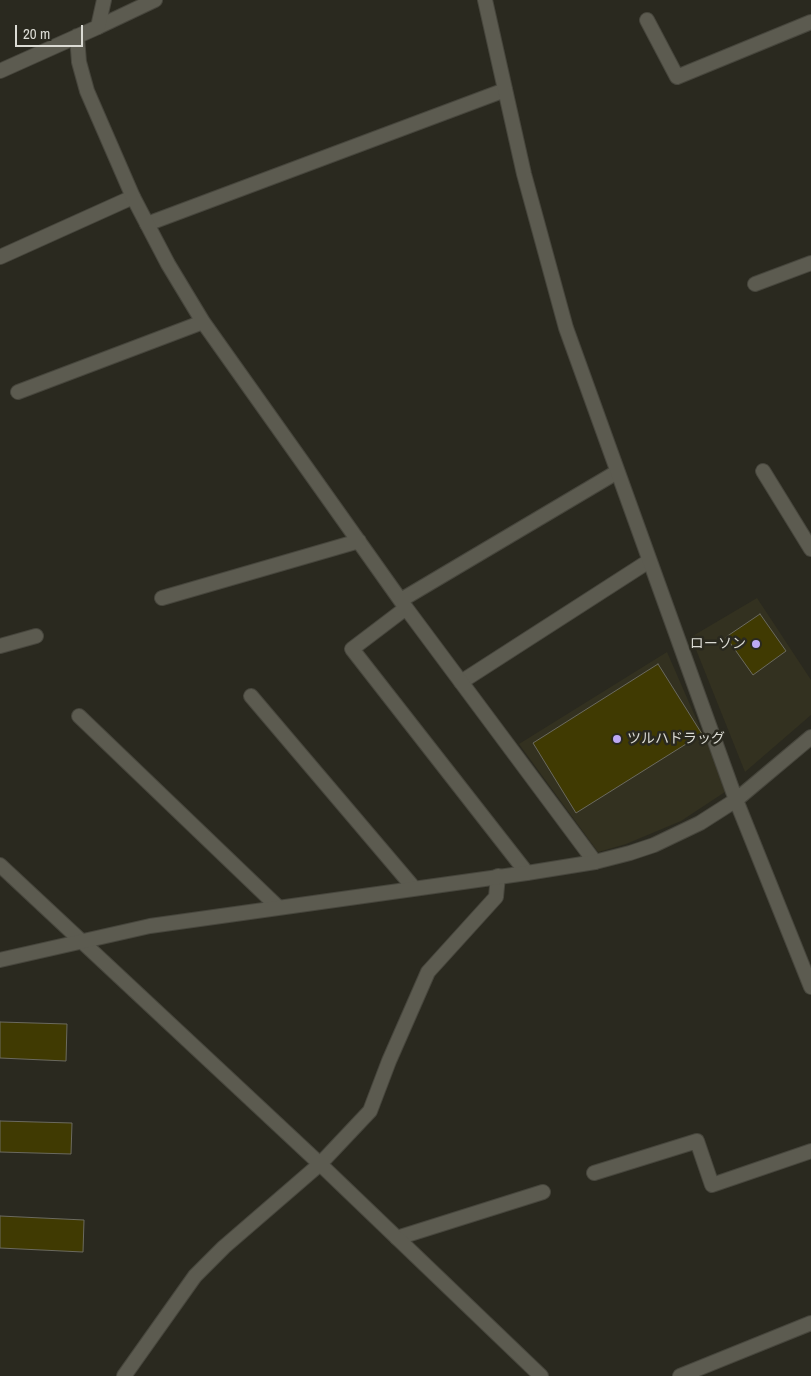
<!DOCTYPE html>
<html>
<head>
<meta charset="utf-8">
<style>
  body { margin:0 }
  #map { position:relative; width:811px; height:1376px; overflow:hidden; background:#2a291f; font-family:"Archivo Narrow",sans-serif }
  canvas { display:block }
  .scale { position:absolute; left:15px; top:25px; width:68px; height:22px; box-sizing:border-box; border:2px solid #dbdbd4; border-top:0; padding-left:6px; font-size:15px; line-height:18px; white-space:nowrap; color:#dbdbd4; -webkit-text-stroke:4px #2a291f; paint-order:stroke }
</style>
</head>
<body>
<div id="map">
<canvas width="811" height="1376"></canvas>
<div class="scale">20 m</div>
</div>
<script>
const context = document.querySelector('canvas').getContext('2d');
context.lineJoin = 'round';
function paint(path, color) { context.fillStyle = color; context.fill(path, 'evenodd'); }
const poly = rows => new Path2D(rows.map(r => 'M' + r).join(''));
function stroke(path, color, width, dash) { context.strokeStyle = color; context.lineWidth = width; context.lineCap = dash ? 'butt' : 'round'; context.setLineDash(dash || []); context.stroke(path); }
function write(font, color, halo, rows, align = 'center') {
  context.font = font + ' "Archivo Narrow","Noto Sans JP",sans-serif'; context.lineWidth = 5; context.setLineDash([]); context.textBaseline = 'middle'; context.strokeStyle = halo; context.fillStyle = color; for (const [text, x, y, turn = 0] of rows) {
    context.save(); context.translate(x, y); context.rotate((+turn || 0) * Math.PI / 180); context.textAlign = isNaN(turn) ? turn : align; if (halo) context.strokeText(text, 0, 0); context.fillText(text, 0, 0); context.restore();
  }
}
paint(poly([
  [757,598,811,680,811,715,745,772,691,637],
  [667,652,715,762,725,792,681,821,626,844,598,852,519,744]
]), '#333120');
const building = poly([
  [760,614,786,651,753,675,726,637,760,614],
  [658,664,702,734,576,813,533,743,658,664],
  [0,1022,67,1024,66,1061,0,1058,0,1022],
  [0,1121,72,1123,71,1154,0,1152,0,1121],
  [0,1216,84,1220,83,1252,0,1248,0,1216]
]);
paint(building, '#403a02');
stroke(building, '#6b6a5f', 1);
const service = poly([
  [98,27,155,0],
  [147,224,505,90],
  [0,257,133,197],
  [461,682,649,561],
  [251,696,414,888],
  [79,716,278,907],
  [594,1173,697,1141,712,1185,811,1151],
  [397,1238,543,1192]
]);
const minor = poly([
  [647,20,677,77,811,22],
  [77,36,79,62,87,91,133,197,168,264,203,322,406,608,352,649,527,873],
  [0,71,98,27,104,0],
  [755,284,811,263],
  [18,392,203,322],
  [763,471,811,549],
  [162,598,359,541],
  [401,600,617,472],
  [406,608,595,862],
  [0,646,36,636],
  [0,865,320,1164,541,1376],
  [124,1376,195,1276,224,1247,320,1164,370,1111,389,1061,428,972,496,897,498,876],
  [680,1376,811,1323]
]);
const tertiary = poly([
  [485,0,524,174,566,328,736,800,811,987],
  [0,960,150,926,527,873,595,862,630,853,654,845,700,823,736,800,811,737]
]);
stroke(service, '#47463d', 16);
stroke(minor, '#47463d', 16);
stroke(tertiary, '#47463d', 16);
stroke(service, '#5c5b50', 14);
stroke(minor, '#5c5b50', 14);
stroke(tertiary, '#5c5b50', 14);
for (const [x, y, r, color] of [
  [756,644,5,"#bda9f5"],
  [617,739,5,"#bda9f5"]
]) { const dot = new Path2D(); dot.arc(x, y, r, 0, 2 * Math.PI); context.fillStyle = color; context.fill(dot); stroke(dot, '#2a291f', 2); }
write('14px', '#dbdbd4', '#2a291f', [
  ["ローソン",746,644],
  ["ツルハドラッグ",627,739,"left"]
], 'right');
</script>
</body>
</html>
